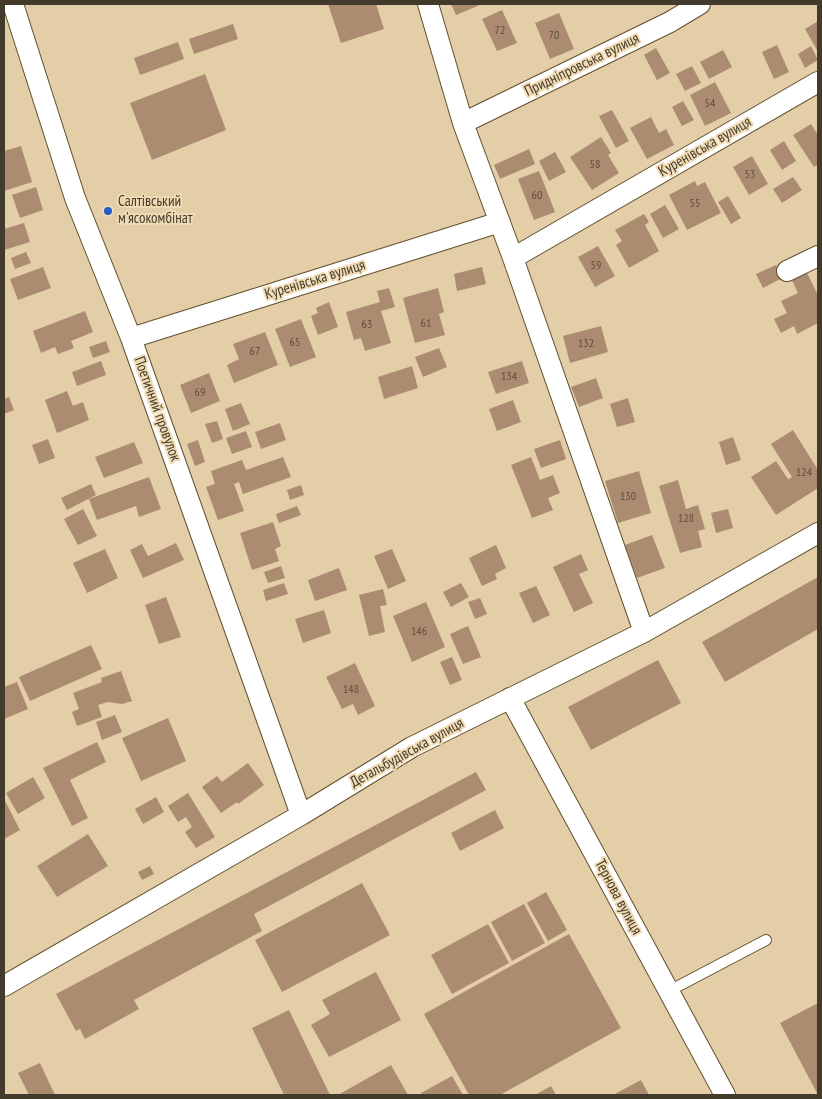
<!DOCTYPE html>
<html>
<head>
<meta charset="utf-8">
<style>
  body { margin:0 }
  #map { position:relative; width:822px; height:1099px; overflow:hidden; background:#e3cea8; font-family:"PT Sans Narrow",sans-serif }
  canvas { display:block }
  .frame { position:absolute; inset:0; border:5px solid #423a2a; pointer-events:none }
</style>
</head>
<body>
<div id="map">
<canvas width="822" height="1099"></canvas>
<div class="frame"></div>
</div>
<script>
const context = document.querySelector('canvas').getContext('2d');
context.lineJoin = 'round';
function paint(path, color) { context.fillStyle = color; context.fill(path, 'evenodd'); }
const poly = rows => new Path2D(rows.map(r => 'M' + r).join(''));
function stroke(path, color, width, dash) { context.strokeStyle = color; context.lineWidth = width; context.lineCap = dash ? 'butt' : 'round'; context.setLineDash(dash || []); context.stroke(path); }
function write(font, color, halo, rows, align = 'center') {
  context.font = font + ' "PT Sans Narrow",sans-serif'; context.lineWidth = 4; context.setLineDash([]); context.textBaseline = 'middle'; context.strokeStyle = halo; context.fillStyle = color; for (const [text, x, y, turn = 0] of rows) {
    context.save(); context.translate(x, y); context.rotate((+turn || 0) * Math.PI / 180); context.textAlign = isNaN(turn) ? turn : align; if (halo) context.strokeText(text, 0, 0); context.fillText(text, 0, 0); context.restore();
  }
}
paint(poly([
  [328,4,376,4,384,29,341,43],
  [451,4,482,4,456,15],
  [502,10,517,43,497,51,482,19],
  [559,13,574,49,550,59,535,23],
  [818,21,818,52,805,29],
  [233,24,238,39,194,54,189,39],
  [178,42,184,59,140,75,134,58],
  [777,45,789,72,774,79,762,52],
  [811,46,818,60,805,68,798,54],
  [656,48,670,73,657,80,644,55],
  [723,50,732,67,709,79,700,62],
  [692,66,701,83,685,91,676,74],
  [205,74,226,130,152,160,130,103],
  [715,82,731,113,705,126,690,95],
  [683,101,694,120,682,126,672,107],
  [612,110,629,141,616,148,599,116],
  [651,117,659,133,666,129,674,145,647,159,630,128],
  [811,124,818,135,818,165,814,167,793,135],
  [601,137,611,153,608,155,619,173,592,190,570,157],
  [784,141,796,161,782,170,770,150],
  [21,146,32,182,4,191,4,151],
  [529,149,535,164,500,179,494,165],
  [555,152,566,172,549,181,539,161],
  [752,156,768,184,749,195,733,167],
  [539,171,555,212,534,220,518,179],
  [793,177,802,190,782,203,773,189],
  [695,181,697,186,705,182,721,213,687,230,669,195],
  [36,187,43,210,20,218,12,195],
  [728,196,741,218,731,224,718,202],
  [665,205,679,229,663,238,650,214],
  [644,214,649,222,645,225,659,251,629,268,616,245,622,241,615,230],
  [24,223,30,242,4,250,4,229],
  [598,246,615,276,595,287,578,257],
  [26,252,31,263,15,269,11,258],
  [776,265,782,278,763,288,756,274],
  [43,267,51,288,18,300,10,279],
  [482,267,486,284,457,291,454,274],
  [806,271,818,295,818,323,797,334,794,326,781,333,774,319,787,313,781,301,798,293,791,278],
  [389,288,395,307,381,311,391,343,365,351,361,338,354,340,346,312,380,302,377,291],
  [438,288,444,312,439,314,445,335,415,343,403,298],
  [329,302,338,327,318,335,311,316,318,313,316,308],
  [85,311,93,332,71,341,74,348,58,354,55,347,41,353,33,331],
  [301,319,316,357,290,367,275,329],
  [601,326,608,352,570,363,563,336],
  [265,332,278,365,234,383,227,365,239,359,233,344],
  [106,341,110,352,93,358,89,347],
  [439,348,447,367,423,377,415,357],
  [101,361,106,375,77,386,72,372],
  [522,361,529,383,496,394,488,372],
  [412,366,418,388,384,399,378,377],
  [209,373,220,401,191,413,180,385],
  [596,378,603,398,579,407,571,387],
  [67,391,73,406,83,402,89,420,57,433,45,400],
  [9,397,14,410,4,414,4,399],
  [628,398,635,422,617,427,610,404],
  [513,400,521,422,497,431,489,409],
  [241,403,250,424,233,431,225,409],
  [217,421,223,439,212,443,205,424],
  [280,423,286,440,261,449,255,432],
  [793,430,818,470,818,488,776,515,751,477,776,461,788,479,792,477,771,444],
  [246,431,252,447,232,454,226,438],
  [733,437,741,460,726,465,719,442],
  [48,439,55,458,39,464,32,445],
  [198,440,205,462,195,466,187,444],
  [560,440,566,459,541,468,534,449],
  [134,442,143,463,104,478,95,457],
  [283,457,291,477,243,494,239,482,234,484,244,511,218,520,206,487,215,484,211,471,242,460,246,470],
  [531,457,540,480,553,475,560,493,548,498,553,510,532,518,511,465],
  [639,471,651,513,618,523,605,481],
  [149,477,161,509,139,517,136,506,97,520,89,499],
  [678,480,686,509,698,505,705,529,698,531,702,547,680,553,659,486],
  [91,484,96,495,67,510,61,498],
  [301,485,304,495,290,500,287,490],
  [297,506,301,515,279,523,276,514],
  [83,509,97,536,78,545,64,519],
  [728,509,733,528,716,533,711,513],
  [273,522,281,546,275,549,279,561,252,570,240,533],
  [652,535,665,568,637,578,625,545],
  [176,543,184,560,143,578,130,550,142,544,148,556],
  [496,545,506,568,495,574,497,579,482,586,469,558],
  [105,549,118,578,87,593,73,563],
  [392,549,406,581,388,589,374,556],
  [581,554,588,570,579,574,593,603,574,612,553,567],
  [281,566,285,578,268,583,264,572],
  [339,568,347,590,315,601,308,580],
  [818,577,818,629,725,682,702,642],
  [284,583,288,594,266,601,263,590],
  [461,583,469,597,451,607,443,592],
  [536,586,550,615,533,623,519,593],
  [383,589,387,605,380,606,385,632,369,636,359,595],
  [166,597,181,637,159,644,145,605],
  [480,598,487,614,475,619,468,602],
  [426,602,445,647,412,662,393,616],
  [324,610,331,633,303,643,295,619],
  [468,626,481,657,463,664,450,634],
  [91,645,102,669,30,701,19,677],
  [452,657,462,680,450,685,440,662],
  [658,660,681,703,591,750,568,707],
  [355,663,375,706,358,715,353,704,342,709,326,677],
  [121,671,132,701,122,704,108,702,98,705,102,717,77,726,72,712,79,709,73,693,102,682,101,678],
  [17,682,28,709,4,719,4,687],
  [115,715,122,732,102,740,96,722],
  [168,718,186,761,141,781,122,738],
  [97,742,106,762,70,780,88,818,72,826,43,768],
  [248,763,264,785,238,804,237,802,221,813,202,787,217,776,222,782],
  [476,772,486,790,254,914,262,931,134,1000,139,1009,85,1039,80,1029,76,1031,56,994],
  [33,777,45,798,18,814,6,793],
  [188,793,215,837,196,848,185,832,192,827,186,817,178,822,168,806],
  [156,797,164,812,143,824,135,809],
  [4,799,20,830,4,839],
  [495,810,504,828,460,851,451,833],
  [88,834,108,866,57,897,37,866],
  [150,866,154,874,142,880,138,872],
  [362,883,390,935,282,992,255,940],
  [546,892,567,930,548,941,527,903],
  [524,904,545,943,512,961,491,922],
  [488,924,509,963,452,994,431,955],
  [569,934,621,1028,500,1095,469,1095,424,1014],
  [376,972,401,1020,329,1057,311,1025,330,1014,322,1000],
  [818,1003,818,1095,780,1023],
  [289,1010,330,1095,284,1095,252,1028],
  [40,1063,55,1095,29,1095,18,1073],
  [391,1065,408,1095,338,1095],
  [452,1076,463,1095,422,1095,421,1093],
  [641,1080,649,1095,613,1095],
  [551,1086,556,1095,535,1095]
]), '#ab8c70');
const lane = poly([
  [669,991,766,940]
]);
const street = poly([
  [13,4,75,198,131,338,301,815],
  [428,4,463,123,513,258,644,632],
  [463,123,670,22,700,4],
  [513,258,818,82],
  [787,271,818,256],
  [131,338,500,222],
  [510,698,725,1095],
  [4,986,301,815,412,747,644,632,818,533]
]);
stroke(lane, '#61502d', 12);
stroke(street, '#61502d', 22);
stroke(lane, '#fff', 10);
stroke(street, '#fff', 20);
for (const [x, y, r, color] of [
  [108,211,5,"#295bc9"]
]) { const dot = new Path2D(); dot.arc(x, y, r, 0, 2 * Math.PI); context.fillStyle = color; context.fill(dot); stroke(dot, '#f0dbb5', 2); }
write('12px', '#5c4e3c', null, [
  ["72",500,31],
  ["70",554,36],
  ["54",710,104],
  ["58",595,165],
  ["53",750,175],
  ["60",537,196],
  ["55",695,204],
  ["59",596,266],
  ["61",426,324],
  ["63",367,325],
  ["65",295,343],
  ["132",586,344],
  ["67",255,352],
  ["134",509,377],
  ["69",200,393],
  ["124",804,473],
  ["130",628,497],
  ["128",686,519],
  ["146",419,632],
  ["148",351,690]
]);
write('15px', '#423a2a', '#f0dbb5', [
  ["Придніпровська вулиця",582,65,-26],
  ["Куренівська вулиця",705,147,-30],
  ["Куренівська вулиця",315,280,-17],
  ["Поетичний провулок",157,409,70],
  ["Детальбудівська вулиця",407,753,-29],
  ["Тернова вулиця",618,897,62]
]);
write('15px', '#423a2a', '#f0dbb5', [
  ["Салтівський",118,202],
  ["м'ясокомбінат",118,219]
], 'left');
</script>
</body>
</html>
